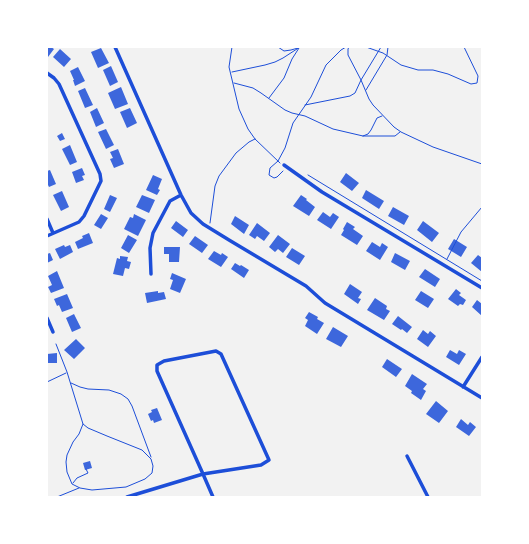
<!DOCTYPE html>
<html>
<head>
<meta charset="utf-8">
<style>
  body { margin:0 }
  #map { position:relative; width:529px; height:544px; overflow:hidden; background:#f2f2f2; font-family:Quicksand,sans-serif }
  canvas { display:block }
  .frame { position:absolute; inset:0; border:48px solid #fff; pointer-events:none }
</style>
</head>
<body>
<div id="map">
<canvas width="529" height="544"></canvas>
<div class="frame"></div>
</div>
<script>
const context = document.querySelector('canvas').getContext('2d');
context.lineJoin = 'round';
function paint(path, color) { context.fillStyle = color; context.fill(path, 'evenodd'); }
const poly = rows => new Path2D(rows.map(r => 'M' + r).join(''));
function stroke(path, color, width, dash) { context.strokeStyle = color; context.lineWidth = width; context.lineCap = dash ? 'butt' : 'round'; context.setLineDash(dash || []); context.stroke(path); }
paint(poly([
  [47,47,51,47,54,49,48,57,47,56],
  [101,48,109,63,98,68,91,52],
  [60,49,71,59,64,67,53,57],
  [111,66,118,82,110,86,103,70],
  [78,67,85,81,75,86,73,80,74,80,70,71],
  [121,87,128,104,115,109,108,93],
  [85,88,93,105,85,108,78,91],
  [97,108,104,123,96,127,90,112],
  [130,108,137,123,127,128,120,112],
  [106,129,114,145,106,149,98,132],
  [62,133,65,139,60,141,57,136],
  [70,145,77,162,70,165,62,149],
  [118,149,124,164,114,168,110,159,113,158,110,152],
  [82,168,85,175,82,176,84,180,76,183,72,172],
  [50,170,56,184,49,187,47,183,47,171],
  [346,173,359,183,352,191,340,182],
  [153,175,162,179,158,189,160,190,157,195,146,190],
  [366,190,384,201,379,209,362,198],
  [62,191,69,207,61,211,53,195],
  [110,195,117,198,110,212,104,209],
  [142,195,155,200,149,213,136,207],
  [301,195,307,199,306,200,315,207,309,216,293,206],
  [393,207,409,216,404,225,388,216],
  [323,212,330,217,333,213,339,217,331,229,317,220],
  [101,214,108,218,101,229,94,225],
  [134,214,146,220,138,236,124,229,130,217,133,218],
  [235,216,249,225,244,234,231,224],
  [176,221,188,230,183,237,171,228],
  [423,221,439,233,432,242,417,230],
  [347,222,355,227,353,229,363,236,357,245,341,235,344,230,343,229],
  [257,223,270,233,264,241,257,236,255,239,249,235],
  [89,233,93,243,78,249,75,242,83,238,82,236],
  [128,235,137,240,129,253,121,248],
  [278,235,290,244,283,253,278,249,275,252,269,247],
  [195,236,208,245,202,253,189,244],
  [454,239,467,247,461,257,448,249],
  [372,242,380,247,382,243,388,247,380,260,366,251],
  [64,245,65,247,70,245,73,252,60,259,55,249],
  [164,247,180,247,179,262,169,262,169,254,164,254],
  [292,248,305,256,299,265,286,257],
  [214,251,221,255,222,253,228,257,221,267,208,259],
  [50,253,53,260,47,263,47,254],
  [395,253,410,261,405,270,391,262],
  [478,255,482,258,482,272,471,263],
  [120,256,128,257,127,261,131,262,129,269,125,268,123,276,113,274,117,258,120,259],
  [235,263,240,266,241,265,249,270,244,278,231,269],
  [425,269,440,279,435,287,419,277],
  [57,271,64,288,51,293,48,287,52,285,48,276],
  [172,273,186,279,180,293,170,289,173,280,170,279],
  [350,284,362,292,358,298,361,299,358,304,344,294],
  [456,289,461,293,459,295,466,300,463,305,460,304,458,306,448,299],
  [158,291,158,293,164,292,166,299,147,303,145,293],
  [421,291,434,299,428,308,415,300],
  [67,294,73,308,62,312,59,305,57,306,54,299],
  [375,298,387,306,386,309,390,311,384,320,367,310],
  [477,300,482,304,482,316,472,307],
  [309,312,318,317,317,319,324,323,317,334,305,326,308,320,305,318],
  [74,314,81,328,72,332,66,318],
  [398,316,412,327,407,333,402,329,401,330,392,324],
  [333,327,348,336,341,347,326,339],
  [423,330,428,334,430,331,436,336,428,347,417,339],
  [76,339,85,348,74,359,64,350],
  [450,350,457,354,459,350,466,354,459,365,446,357],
  [57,353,57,363,47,363,47,354],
  [387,359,402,369,396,377,382,367],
  [412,374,427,384,423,389,426,391,421,400,411,393,412,391,405,386],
  [436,401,448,411,439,423,426,414],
  [157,408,162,420,154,423,153,420,151,421,148,414,152,412,151,410],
  [461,419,468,425,470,422,476,427,469,436,456,427],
  [90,461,92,468,85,470,83,463]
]), '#3d67dc');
stroke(poly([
  [232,47,229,67,239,109,248,129,255,139,280,163],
  [278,47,284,51,291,50,298,48],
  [349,47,348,49,348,55,361,80,369,99,373,105,394,127,401,132,433,147,482,164],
  [366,47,383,53,401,65,418,70,433,70,448,74,471,84,477,83,478,76,464,47],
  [232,72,265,65,275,62,283,58,300,47],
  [234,83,253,88,261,93,285,110,292,113,305,116,333,129,363,136,395,136,400,132],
  [366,90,387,55,388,47],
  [269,98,284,78,292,59,299,48],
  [305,105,350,96,355,93,361,80,381,47],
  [363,136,368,134,371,130,377,118,382,116],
  [283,171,277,177,274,178,269,175,270,168,278,161,285,148,293,123,311,97,326,65,341,50,346,47],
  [308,175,482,281],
  [210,223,215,186,219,176,236,153,249,142,255,139],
  [447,259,461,232,482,207],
  [56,344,67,372,83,424,79,434,73,442,67,455,66,462,67,472,72,484,80,488,92,490,126,487,145,479,152,473,153,466,151,459,142,450,107,436,88,428,83,424],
  [47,382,66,373],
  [71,383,80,387,88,389,109,390,121,394,128,399,132,406,151,457],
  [73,483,77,478,88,473,86,469],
  [57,497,79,488]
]), '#1d4ed8', 1);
stroke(poly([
  [115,47,181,195,191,213,203,224,229,240,306,286,325,303,482,398],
  [47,73,54,78,59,84,100,174,101,181,84,216,79,222,47,236],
  [284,165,322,192,482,288],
  [47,219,53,233],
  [151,274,150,248,153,233,170,201,181,195],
  [47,318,53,332],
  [463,387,482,357],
  [407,456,428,497],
  [127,497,203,474,261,465,269,460,221,354,216,351,164,361,157,365,157,371,203,474,213,497]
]), '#1d4ed8', 3.5);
</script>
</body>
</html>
